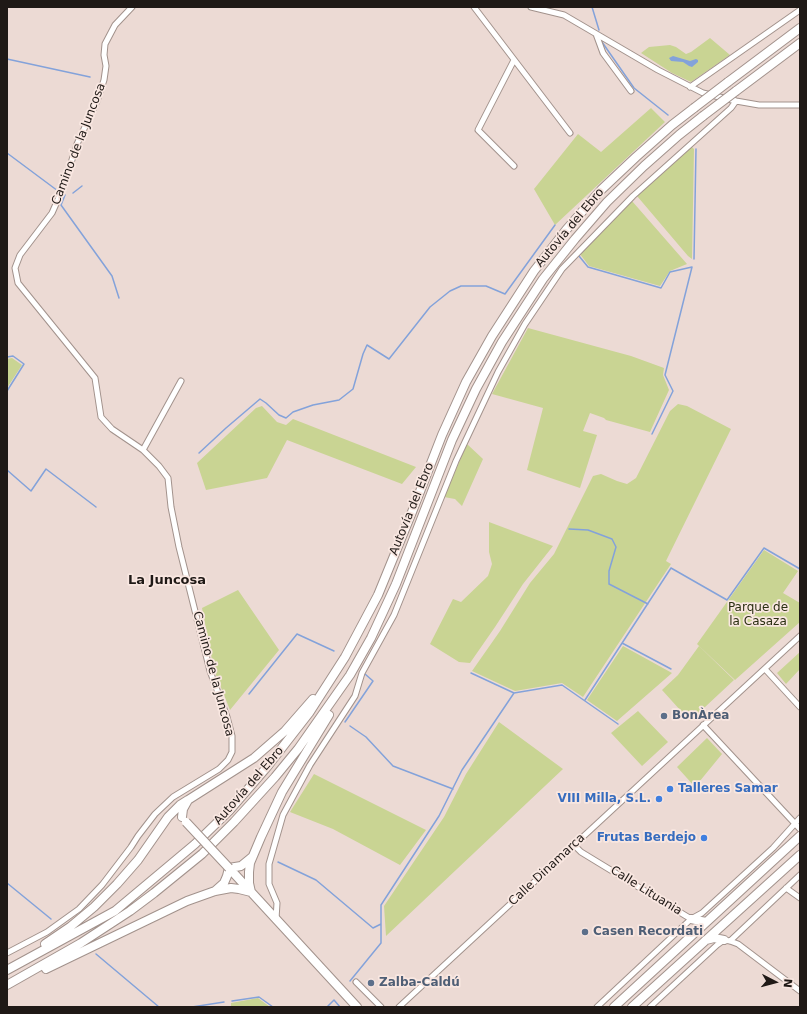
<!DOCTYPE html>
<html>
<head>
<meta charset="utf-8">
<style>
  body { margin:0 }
  #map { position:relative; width:807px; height:1014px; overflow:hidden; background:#ecdad4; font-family:"DejaVu Sans",sans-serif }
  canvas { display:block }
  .frame { position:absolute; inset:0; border:8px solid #1f1916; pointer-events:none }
  .north { position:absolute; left:755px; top:962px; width:40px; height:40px; -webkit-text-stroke:3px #f9e7e1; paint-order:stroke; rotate:96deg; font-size:11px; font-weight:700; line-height:16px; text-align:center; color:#1f1916 }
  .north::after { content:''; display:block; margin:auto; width:14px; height:18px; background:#1f1916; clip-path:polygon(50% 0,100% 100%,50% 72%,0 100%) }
</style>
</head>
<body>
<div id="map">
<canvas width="807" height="1014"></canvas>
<div class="frame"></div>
<div class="north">N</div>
</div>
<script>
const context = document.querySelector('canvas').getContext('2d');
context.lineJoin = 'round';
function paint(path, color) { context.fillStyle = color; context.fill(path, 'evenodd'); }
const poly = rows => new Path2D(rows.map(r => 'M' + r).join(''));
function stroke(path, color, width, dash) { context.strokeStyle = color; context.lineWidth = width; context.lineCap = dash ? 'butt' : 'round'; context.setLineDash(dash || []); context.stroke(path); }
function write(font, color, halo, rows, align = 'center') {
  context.font = font + ' "DejaVu Sans",sans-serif'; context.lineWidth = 3.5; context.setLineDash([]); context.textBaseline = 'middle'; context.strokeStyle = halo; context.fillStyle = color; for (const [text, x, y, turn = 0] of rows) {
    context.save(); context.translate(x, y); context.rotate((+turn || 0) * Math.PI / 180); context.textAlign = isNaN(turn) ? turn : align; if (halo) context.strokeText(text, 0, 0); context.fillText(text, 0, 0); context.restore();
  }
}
paint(poly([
  [710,38,730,55,691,82,672,73,641,53,649,47,670,45,676,47,686,54,691,52],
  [651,108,665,122,555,225,534,189,578,134,601,152],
  [691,146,694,149,692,259,688,256,637,196],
  [632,201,687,264,670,271,660,286,589,266,580,254],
  [528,328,631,356,664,368,663,375,669,390,650,432,606,420,604,418,590,413,583,431,597,435,580,488,527,470,543,408,492,394],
  [12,358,22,365,7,388,7,359],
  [678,404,687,406,731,429,666,561,671,564,583,697,562,683,515,691,472,671,500,631,530,583,554,554,593,476,601,474,617,481,627,484,636,478,670,411],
  [262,406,277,422,286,425,293,419,416,467,402,484,287,440,267,478,206,490,197,463,256,408],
  [467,444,483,459,462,506,455,499,444,497],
  [489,522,553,546,523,584,495,627,470,663,459,662,430,644,453,599,461,602,488,576,492,564,489,552],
  [764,550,798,571,783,593,800,603,800,622,735,680,697,644],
  [238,590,279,650,230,710,214,670,202,608],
  [623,646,672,673,617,721,587,700],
  [699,646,734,680,690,721,662,690,678,675],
  [800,652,800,669,786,684,777,673],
  [638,711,668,742,642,766,611,733],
  [499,722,563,769,386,936,384,906,444,817,466,774],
  [707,738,722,754,695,787,677,767],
  [314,774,426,830,400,865,333,829,290,812],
  [258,998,270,1007,231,1007,231,1003]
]), '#c9d493');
paint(poly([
  [673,56,690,61,696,59,698,60,698,62,692,67,689,66,683,62,671,61,669,58]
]), '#83a2da');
stroke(poly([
  [592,7,599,30],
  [602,42,634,88,668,115],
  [7,59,90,77],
  [7,153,58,191],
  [73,193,82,186],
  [65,195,61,205,112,276,119,298],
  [579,256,588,267,661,288,670,272,692,267,665,375,673,391,652,434],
  [694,259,696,149],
  [7,357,13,356,24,364,7,391],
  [199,453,226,428,260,399,266,403,279,415,286,418,293,412,313,405,339,400,353,389,363,354,367,345,389,359,430,307,450,291,461,286,486,286,505,294,555,225],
  [7,470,31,491,46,469,96,507],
  [569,529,588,530,612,539,616,547,609,571,609,584,648,604],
  [622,643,671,669],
  [471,673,514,693],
  [249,694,297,634,334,651],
  [585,700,671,568,727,600,764,548,800,569],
  [345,722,373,681,365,674],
  [350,726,366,737,393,766,453,789],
  [278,862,316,880,373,928,381,924],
  [7,883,51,919],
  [96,954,159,1007],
  [350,981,381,943,381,905,439,816,462,770,514,693,562,685,618,724],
  [232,1001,259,997,273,1007],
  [192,1007,224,1002],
  [327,1007,334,1000,340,1007]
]), '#83a2da', 1.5);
const minor = poly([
  [474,7,570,133],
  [531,7,564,15,658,70,703,93,736,101,759,105,800,105],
  [596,34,603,53,631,91],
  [690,87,800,10],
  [514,166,478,130,514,60],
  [143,450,181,381],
  [765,669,800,707],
  [703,725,800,829],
  [574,845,581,852,691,919],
  [786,888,800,898],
  [276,919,277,903,269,884,269,864,283,815,310,765,355,696,362,673,394,615,456,461,498,372,525,324,562,269,633,196,731,108,736,101],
  [730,941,800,875],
  [7,953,47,932,79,909,102,885,131,847,138,836,155,814,173,797,219,769,228,760,232,752,232,736,227,717,210,671,179,547,171,507,168,478,159,466,143,450,112,429,101,417,95,378,18,283,15,268,20,255,52,213,63,188,77,144,97,101,104,80,106,66,104,55,105,44,115,25,132,7],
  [356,982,381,1007],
  [399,1007,800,636],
  [597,1007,691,919,702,913,773,848,800,818],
  [650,1007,717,945,724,940,730,941,738,944,800,991]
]);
const highway = poly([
  [728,82,800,28],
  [736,91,800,43],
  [182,817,183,809,188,800,254,758,285,731,313,699],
  [229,868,357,1007],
  [229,868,241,866,252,857],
  [215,891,224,883,227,876,229,868],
  [251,892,249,883,249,872,250,863,261,837,282,792,329,715],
  [691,919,706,922],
  [706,940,714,938,724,940],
  [45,944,70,927,94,907,117,884,138,860,168,817,180,805,188,800],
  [46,969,187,901,215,891,231,888,239,889,251,892],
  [7,970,115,911,195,844,229,811,267,767,309,713,345,657,378,595,412,512,442,435,466,382,492,336,534,271,566,230,601,190,636,157,672,125,694,108],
  [7,985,81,943,130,911,154,893,202,854,234,822,275,777,298,749,350,675,371,638,396,584,452,440,476,389,502,342,543,279,575,239,607,202,644,166,679,135,703,116],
  [614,1007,800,836],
  [632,1007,800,855]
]);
stroke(minor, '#a2928c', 7);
stroke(highway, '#a2928c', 10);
stroke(minor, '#fff', 5);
stroke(highway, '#fff', 8);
const highwayBridge = poly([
  [694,108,728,82],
  [703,116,736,91],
  [186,822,229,868]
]);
stroke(highwayBridge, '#a2928c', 10, []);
stroke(highwayBridge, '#fff', 8);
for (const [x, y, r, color] of [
  [664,716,4,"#5c6f8a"],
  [670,789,4,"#3f7fe0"],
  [659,799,4,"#3f7fe0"],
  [704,838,4,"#3f7fe0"],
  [585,932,4,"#5c6f8a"],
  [371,983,4,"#5c6f8a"]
]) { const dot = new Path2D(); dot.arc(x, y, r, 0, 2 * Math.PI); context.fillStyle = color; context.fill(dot); stroke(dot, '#f9e7e1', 1.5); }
write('12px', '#1f1916', '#f9e7e1', [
  ["Camino de la Juncosa",79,144,-69],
  ["Autovía del Ebro",570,228,-50],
  ["Autovía del Ebro",412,509,-68],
  ["Camino de la Juncosa",213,674,75],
  ["Autovía del Ebro",249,786,-49],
  ["Calle Dinamarca",547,870,-43],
  ["Calle Lituania",646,891,32]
]);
write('12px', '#2b3012', '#f9e7e1', [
  ["Parque de",758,608],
  ["la Casaza",758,622]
]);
write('bold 12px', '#4e5e75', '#f9e7e1', [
  ["BonÀrea",672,716],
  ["Casen Recordati",593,932],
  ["Zalba-Caldú",379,983]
], 'left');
write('bold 12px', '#366cbe', '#f9e7e1', [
  ["Talleres Samar",678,789,"left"],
  ["VIII Milla, S.L.",651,799],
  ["Frutas Berdejo",696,838]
], 'right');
write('bold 13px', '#1f1916', '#f9e7e1', [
  ["La Juncosa",167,581]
]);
</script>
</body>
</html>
